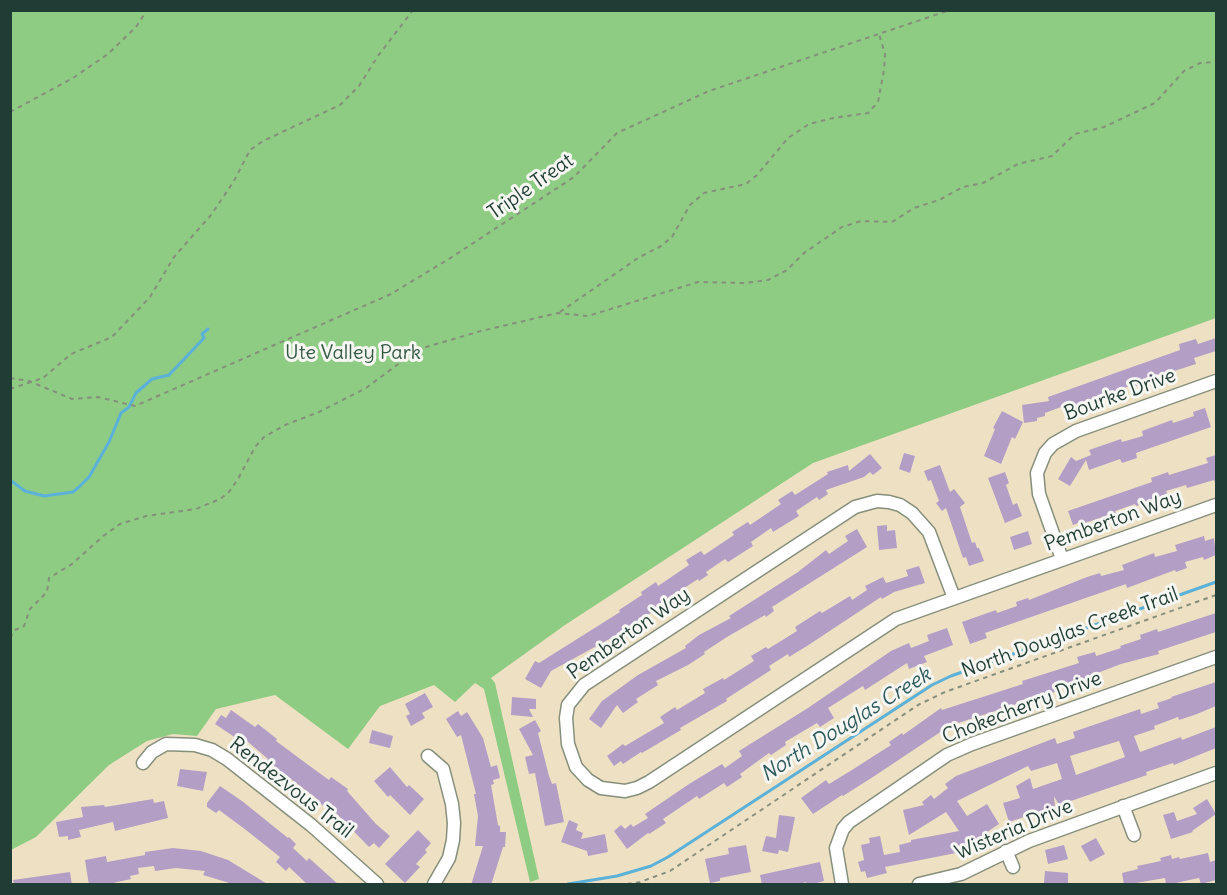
<!DOCTYPE html>
<html>
<head>
<meta charset="utf-8">
<style>
  body { margin:0 }
  #map { position:relative; width:1227px; height:895px; overflow:hidden; background:#eee1c3; font-family:Delius,sans-serif }
  canvas { display:block }
  .frame { position:absolute; inset:0; border:12px solid #1f3d34; pointer-events:none }
</style>
</head>
<body>
<div id="map">
<canvas width="1227" height="895"></canvas>
<div class="frame"></div>
</div>
<script>
const context = document.querySelector('canvas').getContext('2d');
context.lineJoin = 'round';
function paint(path, color) { context.fillStyle = color; context.fill(path, 'evenodd'); }
const poly = rows => new Path2D(rows.map(r => 'M' + r).join(''));
function stroke(path, color, width, dash) { context.strokeStyle = color; context.lineWidth = width; context.lineCap = dash ? 'butt' : 'round'; context.setLineDash(dash || []); context.stroke(path); }
function write(font, color, halo, rows, align = 'center') {
  context.font = font + ' Delius,sans-serif'; context.lineWidth = 6; context.setLineDash([]); context.textBaseline = 'middle'; context.strokeStyle = halo; context.fillStyle = color; for (const [text, x, y, turn = 0] of rows) {
    context.save(); context.translate(x, y); context.rotate((+turn || 0) * Math.PI / 180); context.textAlign = isNaN(turn) ? turn : align; if (halo) context.strokeText(text, 0, 0); context.fillText(text, 0, 0); context.restore();
  }
}
paint(poly([
  [11,10,1216,11,1216,318,813,463,565,625,491,678,495,683,539,879,530,882,484,689,475,683,455,702,434,685,380,706,348,749,275,695,216,709,197,736,173,734,147,741,109,765,36,837,11,850]
]), '#8dcc82');
stroke(poly([
  [10,480,25,491,44,496,73,492,79,487,89,477,109,442,121,413,129,407,136,393,152,379,169,375,204,338,202,334,208,329],
  [568,884,617,876,651,866,668,857,932,685,951,676,1216,582]
]), '#5bb1d8', 3);
paint(poly([
  [1216,338,1216,351,1194,358,1196,364,1165,374,1164,372,1142,381,1142,384,1130,388,1129,386,1114,392,1113,390,1078,406,1077,405,1062,410,1061,407,1045,413,1045,416,1037,418,1037,421,1024,423,1022,405,1049,401,1048,397,1180,350,1179,344,1196,339,1198,344],
  [1205,408,1211,427,1136,453,1137,458,1122,463,1120,459,1089,470,1086,460,1070,486,1058,479,1071,457,1076,461,1091,455,1089,450,1121,439,1122,442,1143,436,1142,431,1172,420,1173,423,1194,416,1193,412],
  [1002,411,1023,422,1015,439,1012,437,1001,464,984,456,995,429,993,428],
  [904,453,915,456,910,473,899,469],
  [870,454,882,468,873,475,870,472,864,477,826,490,828,494,819,500,817,497,796,511,799,516,773,532,771,528,751,542,753,546,728,562,725,559,706,572,708,575,699,581,698,579,660,604,661,606,624,631,551,671,541,688,525,679,535,661,539,663,620,612,619,610,642,595,641,592,656,582,658,586,689,565,686,560,701,551,704,555,734,535,732,532,748,522,750,525,781,504,778,500,792,491,795,495,828,474,827,472,848,465,849,471],
  [1216,455,1216,484,1214,480,1187,488,1186,485,1166,491,1168,496,1159,499,1136,506,1135,504,1115,511,1117,515,1104,519,1103,517,1082,524,1081,522,1073,525,1068,511,1152,482,1151,478,1168,472,1169,475,1208,463,1206,458],
  [940,465,950,492,954,489,965,503,960,507,972,543,975,542,977,548,979,548,984,561,969,566,966,557,963,558,946,508,942,511,936,503,939,501,931,480,928,481,924,471],
  [1005,472,1009,483,1006,485,1013,505,1017,503,1022,516,1005,523,988,478],
  [887,525,887,531,895,530,897,548,879,550,877,526],
  [857,529,867,547,772,607,774,611,766,617,765,615,727,637,704,652,705,654,688,665,656,681,658,685,636,699,638,702,623,713,617,705,601,728,589,719,602,701,638,675,686,648,685,646,699,635,731,618,729,616,798,572,826,550,829,554,848,541,845,536],
  [1028,531,1032,544,1014,550,1010,537],
  [1204,536,1205,541,1214,538,1216,555,1204,560,1203,557,1185,562,1187,568,1176,572,1175,570,1127,588,1126,584,985,633,987,638,970,644,962,622,996,610,997,613,1017,606,1016,602,1028,598,1029,600,1087,577,1100,573,1101,576,1124,570,1122,565,1154,553,1155,557,1177,551,1175,545],
  [919,566,925,583,894,592,882,599,881,597,807,646,789,657,788,654,769,666,771,670,726,699,727,701,680,728,681,730,642,753,641,752,623,764,621,761,614,766,607,756,623,744,625,746,664,723,660,717,675,707,677,710,705,693,703,689,723,678,724,680,754,661,751,656,766,647,768,649,797,631,795,627,820,611,822,613,850,596,852,600,867,590,865,586,883,577,886,583,908,576,906,570],
  [1216,613,1216,632,1158,651,1159,654,1121,664,1095,674,1096,678,1060,688,1060,690,1052,693,1051,691,1016,702,1017,704,958,723,957,721,876,775,843,796,842,795,813,814,801,798,826,780,829,784,852,770,891,745,889,742,902,733,903,735,941,708,942,710,1023,684,1022,681,1079,663,1077,657,1095,652,1096,656,1121,648,1120,646,1141,639,1140,635,1157,629,1158,632],
  [947,628,953,645,924,656,927,662,909,669,907,663,865,690,863,686,828,708,834,718,820,727,817,723,785,742,786,745,771,755,769,753,740,774,742,777,727,787,724,783,699,799,697,796,663,819,666,823,649,834,648,833,627,849,614,831,621,825,625,829,631,824,633,827,648,818,645,814,689,784,722,764,725,768,742,756,739,751,808,708,891,651,909,643,911,648,929,641,927,635],
  [1216,682,1216,706,1197,714,1179,720,1178,717,1154,726,1155,729,1134,736,1140,752,1181,737,1182,740,1216,727,1216,748,1174,765,1173,763,1146,772,1147,775,1059,805,1054,796,1055,807,1009,822,1003,803,1020,798,1016,786,1030,778,1033,789,1062,779,1057,763,1031,771,1028,766,957,801,967,816,987,804,999,824,956,853,885,867,887,873,867,878,865,871,861,872,858,862,864,860,861,845,870,843,869,838,880,836,884,855,900,852,899,845,911,842,911,840,959,831,946,812,909,835,903,810,924,805,922,802,931,795,934,799,948,788,945,784,956,776,1055,738,1057,744,1075,738,1073,732,1140,709,1141,714,1159,708,1157,703,1172,698,1171,697],
  [1119,741,1125,757,1076,775,1070,756],
  [425,693,433,707,422,713,425,718,411,726,406,716,410,714,405,704],
  [512,697,536,699,536,709,529,709,533,717,511,715],
  [231,710,255,727,258,724,277,739,276,741,307,764,329,780,331,777,348,789,347,791,376,824,390,836,379,848,374,843,369,847,333,810,332,812,315,800,316,798,267,761,268,759,241,736,239,740,215,724,221,715,226,718],
  [458,711,461,716,467,712,483,738,491,767,497,765,500,778,493,780,494,784,491,785,498,825,500,826,500,832,506,832,505,847,503,847,491,885,471,885,483,846,475,846,478,816,474,794,476,794,461,735,457,737,446,719],
  [535,720,541,731,538,733,549,776,552,784,556,783,564,822,545,826,535,773,529,774,525,757,533,755,519,729],
  [372,730,393,736,390,748,369,743],
  [390,767,407,787,409,785,424,799,410,815,390,795,388,797,374,781],
  [180,769,207,772,203,791,177,786],
  [220,786,242,801,288,838,289,837,296,844,293,848,307,861,309,858,339,885,308,885,289,867,286,871,276,862,280,857,246,830,219,810,216,813,207,807,207,803],
  [153,799,154,803,164,801,168,818,115,831,113,822,79,830,81,837,68,840,68,836,59,837,56,822,83,817,81,807,104,805,105,807],
  [1207,799,1216,814,1192,831,1193,832,1171,839,1163,815,1174,812,1177,821,1197,814,1193,808],
  [779,815,795,817,788,852,779,850,778,854,762,851,766,836,776,838],
  [569,820,578,824,576,830,583,833,581,839,605,834,608,852,588,856,587,851,561,842],
  [418,830,431,843,425,850,427,852,416,864,420,867,405,883,385,864],
  [1096,838,1105,854,1090,862,1081,846],
  [746,845,751,872,720,878,720,881,710,883,705,859,729,854,728,848],
  [1064,845,1068,859,1048,864,1045,850],
  [173,848,201,851,228,860,269,885,236,885,203,875,205,871,176,868,155,871,154,866,138,868,139,874,130,876,131,879,104,885,89,885,85,860,106,856,107,862,145,855,145,852],
  [1208,853,1210,862,1216,860,1216,880,1201,884,1199,878,1166,885,1165,878,1124,885,1122,873,1138,869,1137,866,1161,861,1160,858,1171,855,1172,859,1179,857,1180,859],
  [820,862,824,881,810,885,806,885,806,882,797,885,762,885,760,875],
  [1045,871,1068,873,1068,885,1044,883],
  [70,872,72,885,14,885,13,880]
]), '#b39ec6');
const minor = poly([
  [1062,559,1039,494,1037,473,1045,453,1053,444,1076,431,1216,381],
  [954,598,929,532,912,513,900,505,889,502,877,501,855,507,584,685,568,705,566,718,568,744,576,767,588,780,601,788,625,791,637,788,649,782,896,619,1216,505],
  [428,756,443,769,452,804,454,823,453,840,449,858,434,884],
  [143,763,152,752,166,744,195,745,212,750,227,759,311,825,377,884],
  [1123,806,1134,835],
  [1006,851,1013,867],
  [842,884,836,848,843,829,849,822,947,755,972,744,1216,657],
  [919,884,961,874,1029,841,1216,773]
]);
stroke(minor, '#868f7c', 15);
stroke(poly([
  [10,112,73,78,108,54,136,27,147,10],
  [560,312,638,258,661,246,672,237,690,205,704,193,746,184,757,175,788,138,809,124,833,118,868,113,878,102,884,70,885,54,879,34],
  [10,378,29,381,72,399,98,397,135,406,391,294,452,257,574,177,617,133,709,91,950,10],
  [10,389,43,378,71,354,112,337,150,297,174,257,211,215,234,181,250,150,263,141,340,105,359,86,378,56,413,10],
  [10,638,15,630,24,626,30,609,47,592,49,578,72,564,102,537,120,524,146,516,196,509,220,499,229,492,238,479,255,447,264,437,285,425,319,412,366,388,409,356,426,347,481,331,558,313,588,316,698,282,745,283,768,280,787,270,804,253,842,227,861,221,892,222,914,208,939,200,963,187,983,183,1018,164,1052,156,1075,134,1104,127,1155,103,1184,71,1200,63,1216,62],
  [627,884,640,882,670,871,918,705,945,692,1216,595]
]), '#868f7c', 2, [4.5, 4.5]);
stroke(minor, '#fff', 12);
write('20px', '#1f3d34', '#f6f6f2', [
  ["Triple Treat",531,187,-35],
  ["Bourke Drive",1120,395,-20],
  ["Pemberton Way",1113,521,-20],
  ["North Douglas Creek Trail",1070,633,-20],
  ["Pemberton Way",629,634,-35],
  ["Chokecherry Drive",1022,708,-21],
  ["Rendezvous Trail",291,788,38],
  ["Wisteria Drive",1014,830,-23]
]);
write('20px', '#355a44', '#f6f6f2', [
  ["Ute Valley Park",353,353]
]);
write('italic 21px', '#2e5a5d', '#f6f6f2', [
  ["North Douglas Creek",846,725,-32]
]);
</script>
</body>
</html>
